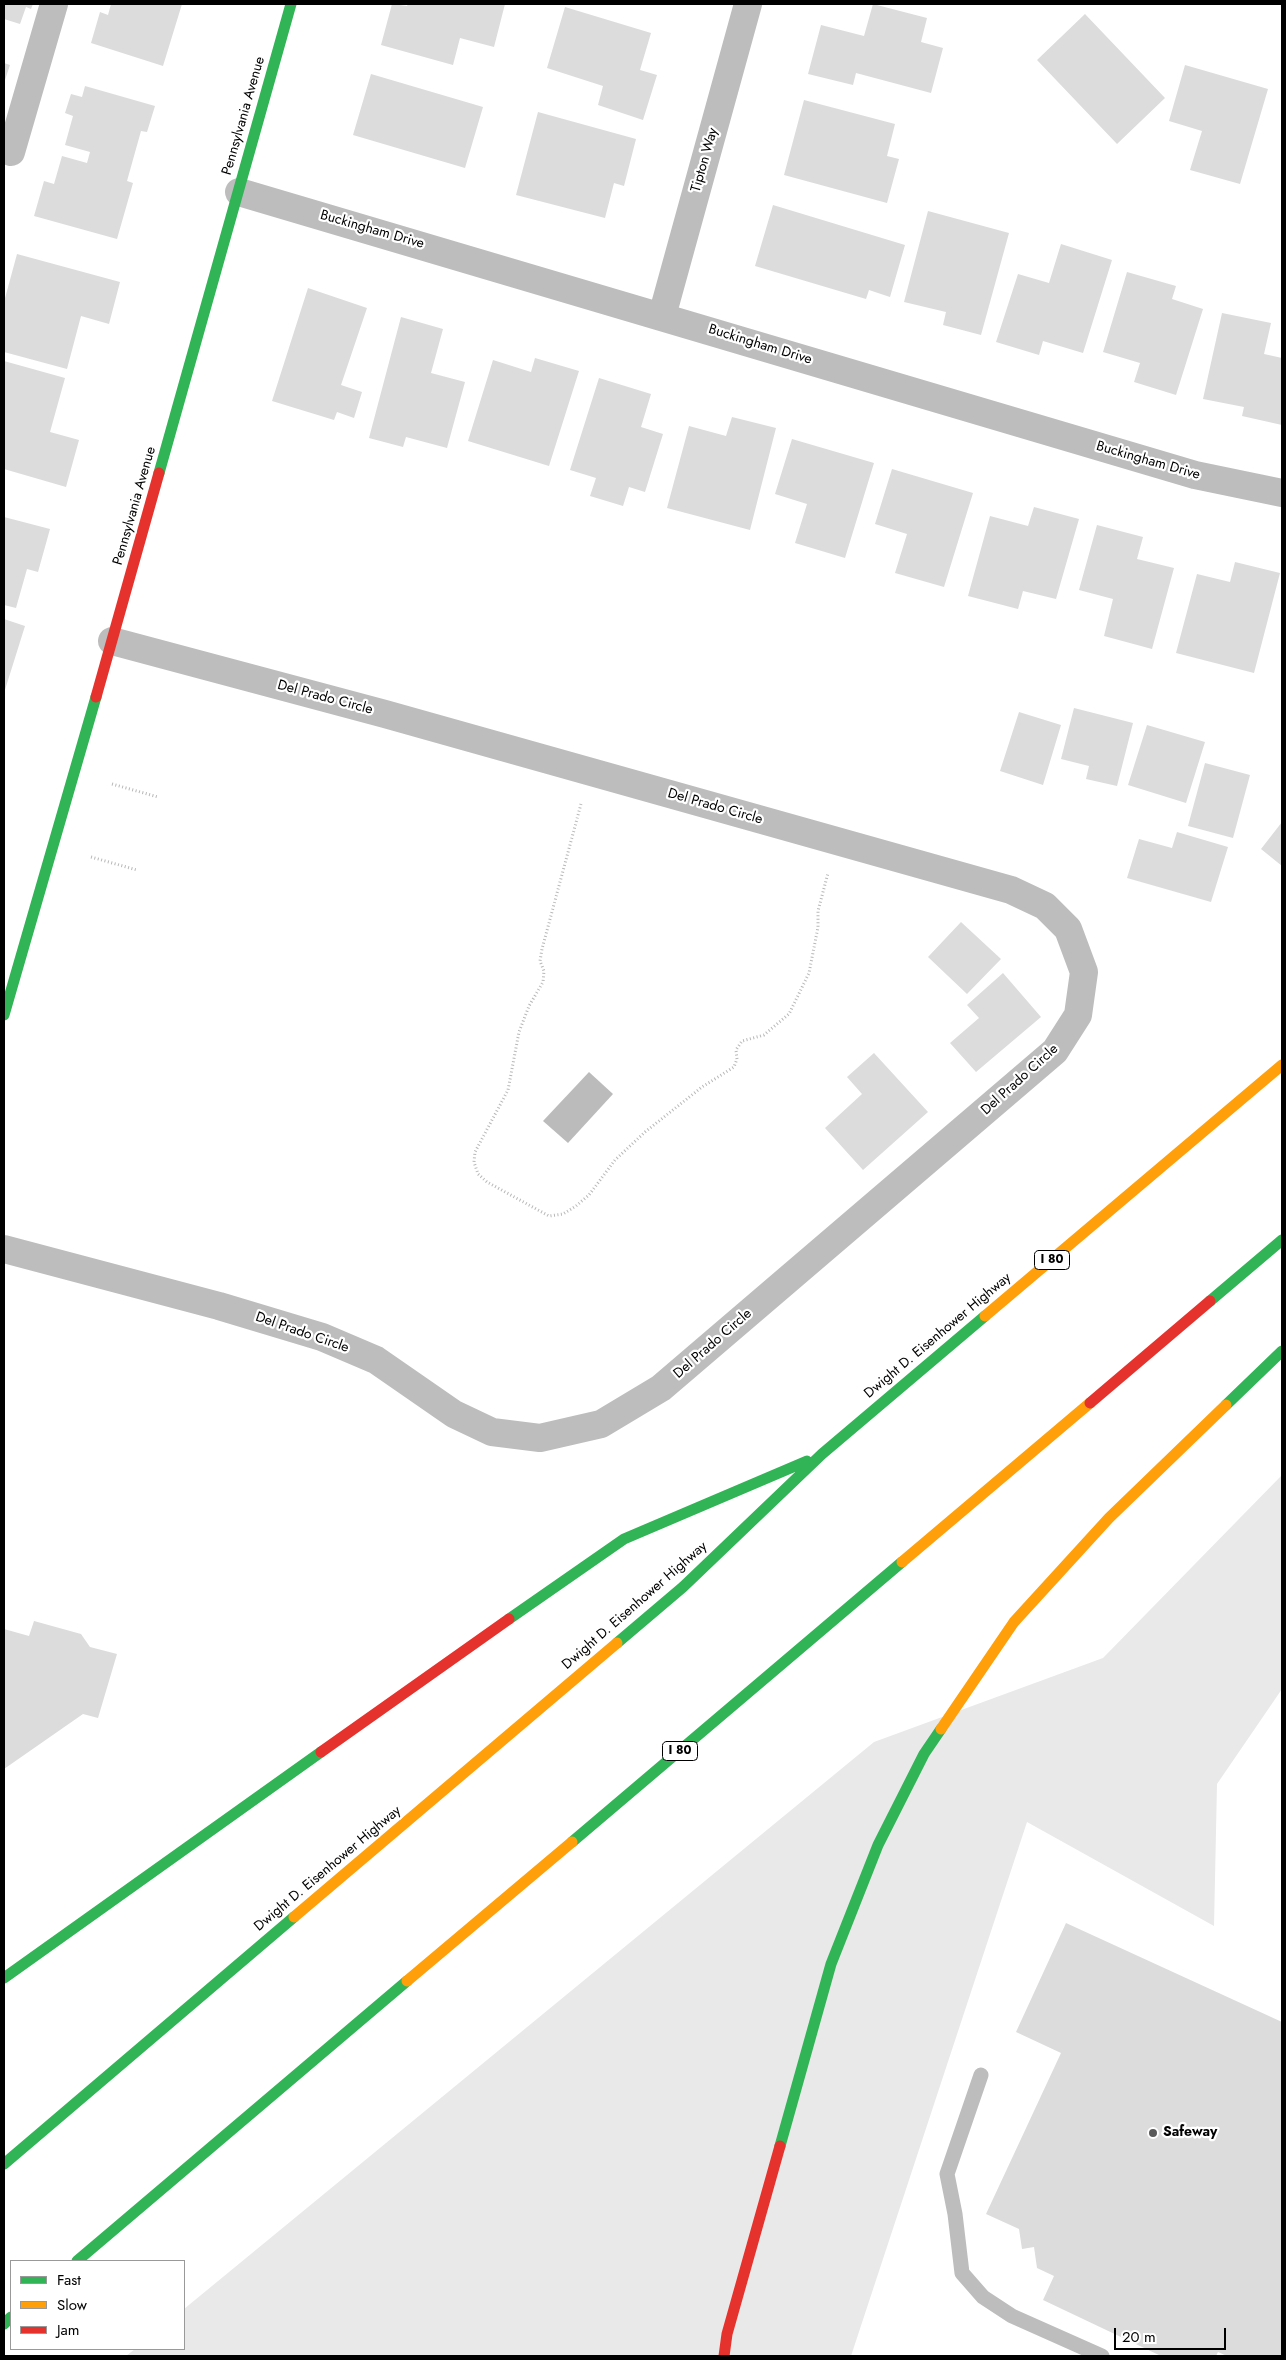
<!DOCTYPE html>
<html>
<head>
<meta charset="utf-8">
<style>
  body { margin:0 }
  #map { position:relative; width:1286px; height:2360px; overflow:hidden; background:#fff; font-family:Jost,sans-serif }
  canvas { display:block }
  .frame { position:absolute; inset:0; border:5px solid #000; pointer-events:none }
  .legend { position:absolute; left:10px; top:2260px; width:175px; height:90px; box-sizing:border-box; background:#fff; border:1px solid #999; margin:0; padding:6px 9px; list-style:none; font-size:15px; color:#000 }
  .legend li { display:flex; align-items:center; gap:10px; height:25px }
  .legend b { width:25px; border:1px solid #999 }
  .scale { position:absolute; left:1114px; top:2328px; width:112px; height:22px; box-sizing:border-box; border:2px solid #000; border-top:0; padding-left:6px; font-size:15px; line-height:18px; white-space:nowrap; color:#000; -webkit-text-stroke:4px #fff; paint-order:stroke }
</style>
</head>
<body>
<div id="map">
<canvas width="1286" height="2360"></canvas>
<div class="frame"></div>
<ul class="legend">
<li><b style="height:6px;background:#30b455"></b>Fast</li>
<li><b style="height:6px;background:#ff9f0a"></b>Slow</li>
<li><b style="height:6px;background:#e5322d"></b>Jam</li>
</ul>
<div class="scale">20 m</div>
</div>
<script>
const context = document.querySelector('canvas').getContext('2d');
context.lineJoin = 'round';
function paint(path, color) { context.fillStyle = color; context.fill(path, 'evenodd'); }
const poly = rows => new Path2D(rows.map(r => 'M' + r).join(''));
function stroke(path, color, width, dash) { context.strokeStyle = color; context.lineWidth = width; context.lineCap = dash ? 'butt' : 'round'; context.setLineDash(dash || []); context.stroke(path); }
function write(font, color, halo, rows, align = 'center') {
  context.font = font + ' Jost,sans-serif'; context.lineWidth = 4.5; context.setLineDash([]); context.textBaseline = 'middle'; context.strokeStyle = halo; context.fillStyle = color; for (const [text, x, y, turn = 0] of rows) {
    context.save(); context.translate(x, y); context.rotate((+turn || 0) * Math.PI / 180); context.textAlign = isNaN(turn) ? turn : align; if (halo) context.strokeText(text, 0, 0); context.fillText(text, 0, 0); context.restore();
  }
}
paint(poly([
  [1282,1475,1282,1689,1217,1784,1214,1926,1027,1822,851,2356,126,2356,135,2349,184,2349,184,2309,874,1742,1103,1658]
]), '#e9e9e9');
paint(poly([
  [589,1072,613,1094,568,1143,543,1121]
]), '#bbb');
paint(poly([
  [4,4,33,4,31,9,26,7,20,24,4,19],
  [111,4,182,4,163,66,91,43,100,12,108,15],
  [392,4,407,6,408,4,505,4,494,47,460,38,453,65,381,45],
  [873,4,927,18,921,42,943,48,931,93,856,73,853,85,808,74,821,25,864,36],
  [565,7,651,33,640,70,657,75,643,120,598,105,603,86,547,68],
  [1085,14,1165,98,1117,144,1037,60],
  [4,63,10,65,4,83],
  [1185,65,1268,89,1240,184,1190,170,1202,131,1169,121],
  [371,74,483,107,465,168,353,135],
  [85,86,155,106,147,132,141,131,127,181,133,183,117,239,34,216,44,181,54,184,62,156,87,163,90,152,65,145,73,116,65,113,71,94,82,97],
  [804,100,895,124,887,156,899,159,887,203,784,175],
  [538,112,636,139,624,186,614,183,605,218,516,195],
  [773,205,905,245,890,297,869,290,866,299,755,266],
  [928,211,1009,233,981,335,943,325,946,312,904,302],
  [1061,244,1112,260,1083,353,1043,341,1039,355,996,342,1018,274,1049,283],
  [17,254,120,282,109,324,81,316,67,369,4,352,4,302],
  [1127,272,1176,286,1172,299,1203,309,1176,395,1134,382,1140,363,1103,352],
  [308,288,367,308,341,385,362,392,354,418,337,412,334,420,272,401],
  [1222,313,1271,323,1264,354,1282,358,1282,425,1242,416,1244,407,1203,399],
  [401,317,443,329,431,373,465,382,447,448,406,437,403,447,369,438],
  [535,358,579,371,549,466,468,441,493,360,531,372],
  [4,361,65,378,50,432,79,440,66,487,4,469],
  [599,378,651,394,641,427,663,434,645,492,629,487,623,506,590,496,596,478,570,470],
  [732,417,776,428,750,530,667,508,689,426,726,436],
  [792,439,874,463,845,558,795,543,807,504,775,494],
  [892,469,973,493,944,587,895,573,907,534,875,524],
  [1034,507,1079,519,1056,599,1023,591,1018,609,968,596,990,516,1028,526],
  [4,517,50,529,38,572,27,569,16,608,4,605],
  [1097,525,1143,537,1137,559,1174,568,1152,649,1104,636,1113,599,1079,590],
  [1235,562,1280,573,1254,673,1176,653,1197,574,1230,582],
  [4,619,25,626,4,693],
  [1074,708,1133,723,1117,786,1086,779,1089,766,1061,759],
  [1019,712,1061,725,1043,785,1000,771],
  [1147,725,1205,742,1186,803,1128,785],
  [1205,763,1250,775,1233,838,1188,826],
  [1282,822,1282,866,1261,849],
  [1177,832,1228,847,1211,902,1127,878,1139,839,1172,848],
  [961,922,1001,959,967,994,928,957],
  [1003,973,1041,1017,976,1072,950,1043,979,1018,967,1005],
  [874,1053,928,1112,863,1170,825,1128,862,1094,847,1077],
  [34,1621,81,1634,90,1647,117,1654,98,1718,83,1714,4,1769,4,1629,29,1636],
  [1066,1923,1282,2022,1282,2356,1227,2356,1218,2352,1216,2356,1161,2356,1043,2300,1054,2276,1037,2268,1034,2247,1022,2249,1019,2229,986,2214,1061,2053,1016,2032]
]), '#dcdcdc');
stroke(poly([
  [112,784,158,797],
  [581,804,542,949,540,961,544,971,543,982,529,1006,519,1032,508,1090,475,1152,474,1162,478,1174,487,1182,549,1216,563,1214,576,1206,589,1195,615,1160,645,1132,702,1087,734,1067,737,1059,736,1050,742,1041,764,1035,789,1014,809,973,818,927,818,911,828,873],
  [91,857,137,870]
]), '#b8b8b8', 3, [1, 2.5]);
stroke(poly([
  [981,2075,947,2174,955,2214,962,2273,983,2297,1012,2316,1102,2356]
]), '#bdbdbd', 15);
stroke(poly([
  [11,152,54,4],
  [239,192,1195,475,1282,493],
  [662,316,748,4],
  [4,1249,219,1306,322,1337,376,1360,454,1414,492,1432,540,1438,601,1424,661,1388,1055,1051,1078,1015,1084,972,1068,929,1045,906,1011,890,385,714,112,641]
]), '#bdbdbd', 28);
stroke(poly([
  [159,473,291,4],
  [4,1015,96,697],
  [1210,1301,1282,1240],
  [1226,1405,1282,1351],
  [509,1619,624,1539,807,1461],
  [617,1643,683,1587,822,1454,985,1316],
  [572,1842,902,1562],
  [4,1978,321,1752],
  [780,2146,831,1964,878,1845,924,1754,941,1729],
  [4,2164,294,1917],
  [77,2261,407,1981],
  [4,2324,11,2317]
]), '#30b455', 11);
stroke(poly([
  [985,1316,1282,1065],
  [902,1562,1090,1403],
  [941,1729,1014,1622,1109,1518,1226,1405],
  [294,1917,617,1643],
  [407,1981,572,1842]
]), '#ff9f0a', 11);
stroke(poly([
  [96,697,159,473],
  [1090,1403,1210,1301],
  [321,1752,509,1619],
  [724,2356,727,2334,780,2146]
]), '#e5322d', 11);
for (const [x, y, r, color] of [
  [1153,2133,5,"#595959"]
]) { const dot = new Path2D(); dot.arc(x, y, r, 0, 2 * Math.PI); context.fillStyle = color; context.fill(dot); stroke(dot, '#fff', 2); }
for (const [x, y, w] of [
  [1052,1260,35],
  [680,1751,35]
]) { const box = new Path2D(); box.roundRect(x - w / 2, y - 9.5, w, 19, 4); context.fillStyle = '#fff'; context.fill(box); stroke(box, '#000', 1); }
write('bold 12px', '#000', null, [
  ["I 80",1052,1260],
  ["I 80",680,1751]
]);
write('14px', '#000', '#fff', [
  ["Pennsylvania Avenue",244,116,-74],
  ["Tipton Way",705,160,-74],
  ["Buckingham Drive",372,230,16],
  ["Buckingham Drive",760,345,17],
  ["Buckingham Drive",1148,461,16],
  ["Pennsylvania Avenue",135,506,-74],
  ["Del Prado Circle",325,698,15],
  ["Del Prado Circle",715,807,16],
  ["Del Prado Circle",1020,1080,-42],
  ["Del Prado Circle",302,1333,19],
  ["Dwight D. Eisenhower Highway",938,1336,-40],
  ["Del Prado Circle",713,1344,-41],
  ["Dwight D. Eisenhower Highway",635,1606,-41],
  ["Dwight D. Eisenhower Highway",328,1869,-40]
]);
write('bold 14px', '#000', '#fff', [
  ["Safeway",1163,2133]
], 'left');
</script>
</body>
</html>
